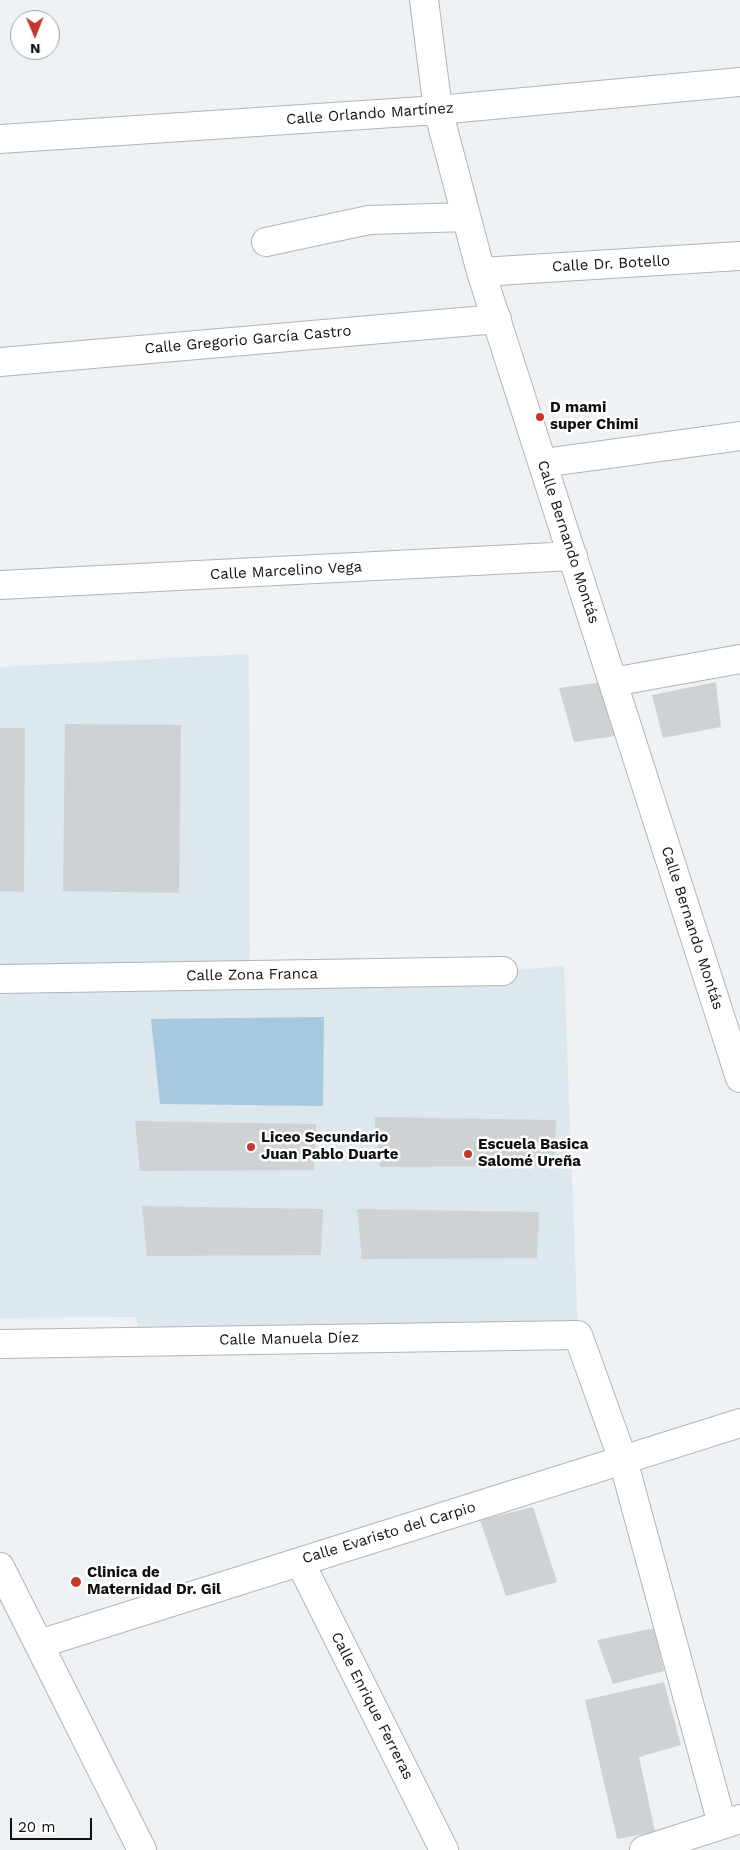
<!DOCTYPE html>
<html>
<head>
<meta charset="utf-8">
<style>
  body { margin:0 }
  #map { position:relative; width:740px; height:1850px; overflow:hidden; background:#eff2f4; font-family:"Work Sans",sans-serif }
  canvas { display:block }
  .north { position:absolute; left:10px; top:10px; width:50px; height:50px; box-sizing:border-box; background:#fff; border:1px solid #a0a0a0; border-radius:50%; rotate:179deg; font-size:14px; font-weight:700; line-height:20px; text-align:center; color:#111112 }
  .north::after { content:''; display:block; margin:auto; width:18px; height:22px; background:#c5382c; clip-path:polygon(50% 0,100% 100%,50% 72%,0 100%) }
  .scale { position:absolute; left:10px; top:1818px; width:82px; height:22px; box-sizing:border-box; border:2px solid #111112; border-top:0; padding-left:6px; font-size:15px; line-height:18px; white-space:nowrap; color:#111112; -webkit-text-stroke:4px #fff; paint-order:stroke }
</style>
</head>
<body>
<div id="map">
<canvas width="740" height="1850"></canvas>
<div class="north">N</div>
<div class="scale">20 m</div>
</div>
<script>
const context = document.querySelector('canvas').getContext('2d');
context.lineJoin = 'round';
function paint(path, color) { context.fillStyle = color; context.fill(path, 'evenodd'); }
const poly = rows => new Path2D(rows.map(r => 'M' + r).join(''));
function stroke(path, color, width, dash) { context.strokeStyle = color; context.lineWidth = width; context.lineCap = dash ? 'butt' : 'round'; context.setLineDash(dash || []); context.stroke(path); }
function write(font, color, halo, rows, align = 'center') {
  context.font = font + ' "Work Sans",sans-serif'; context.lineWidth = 5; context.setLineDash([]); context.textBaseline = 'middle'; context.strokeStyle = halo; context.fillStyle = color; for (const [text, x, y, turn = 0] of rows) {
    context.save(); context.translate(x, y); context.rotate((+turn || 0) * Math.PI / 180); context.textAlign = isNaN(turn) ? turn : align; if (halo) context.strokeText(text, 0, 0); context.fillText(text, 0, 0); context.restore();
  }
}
paint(poly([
  [249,654,250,975,503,971,564,966,578,1335,141,1342,136,1317,0,1318,0,667]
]), '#dde7ee');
paint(poly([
  [324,1017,323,1106,160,1104,151,1019]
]), '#a8c8df');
paint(poly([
  [603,682,616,736,574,742,559,688],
  [716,682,721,727,663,738,652,695],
  [65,724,181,725,179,893,63,891],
  [0,728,25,728,24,892,0,891],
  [374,1117,556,1120,554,1166,380,1167],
  [135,1121,316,1124,314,1170,140,1171],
  [142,1206,323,1209,321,1255,147,1256],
  [357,1209,539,1212,537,1258,362,1259],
  [533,1507,557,1582,506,1596,480,1520],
  [655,1628,664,1671,613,1684,597,1640],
  [664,1682,681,1745,639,1757,655,1832,617,1839,585,1700]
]), '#cfd2d4');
const minor = poly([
  [424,0,438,110,481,272,740,1078],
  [0,139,438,110,740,82],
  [266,242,369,220,466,217],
  [481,272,740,256],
  [0,362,497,319],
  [543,463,740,436],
  [0,585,573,556],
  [613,682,740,659],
  [0,979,503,971],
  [0,1344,578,1335,623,1460,722,1824],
  [300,1562,444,1850],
  [0,1567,142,1850],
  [39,1644,740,1423],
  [644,1850,740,1819]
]);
stroke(minor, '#b2b4b7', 30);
stroke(minor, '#fff', 28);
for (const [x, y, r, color] of [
  [540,417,5,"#c5382c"],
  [251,1147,5,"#c5382c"],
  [468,1154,5,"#c5382c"],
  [76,1582,6,"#c5382c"]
]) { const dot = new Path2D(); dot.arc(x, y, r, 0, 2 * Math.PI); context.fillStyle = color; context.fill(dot); stroke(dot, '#fff', 2); }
write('15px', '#111112', '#fff', [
  ["Calle Orlando Martínez",370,114,-4],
  ["Calle Dr. Botello",611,264,-3],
  ["Calle Gregorio García Castro",248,340,-5],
  ["Calle Bernando Montás",568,542,72],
  ["Calle Marcelino Vega",286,571,-3],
  ["Calle Bernando Montás",692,928,72],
  ["Calle Zona Franca",252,975,-1],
  ["Calle Manuela Díez",289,1339,-1],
  ["Calle Evaristo del Carpio",389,1533,-17],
  ["Calle Enrique Ferreras",372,1706,63]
]);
write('bold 15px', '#111112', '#fff', [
  ["D mami",550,408],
  ["super Chimi",550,425],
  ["Liceo Secundario",261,1138],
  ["Juan Pablo Duarte",261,1155],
  ["Escuela Basica",478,1145],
  ["Salomé Ureña",478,1162],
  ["Clinica de",87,1573],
  ["Maternidad Dr. Gil",87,1590]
], 'left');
</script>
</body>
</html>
